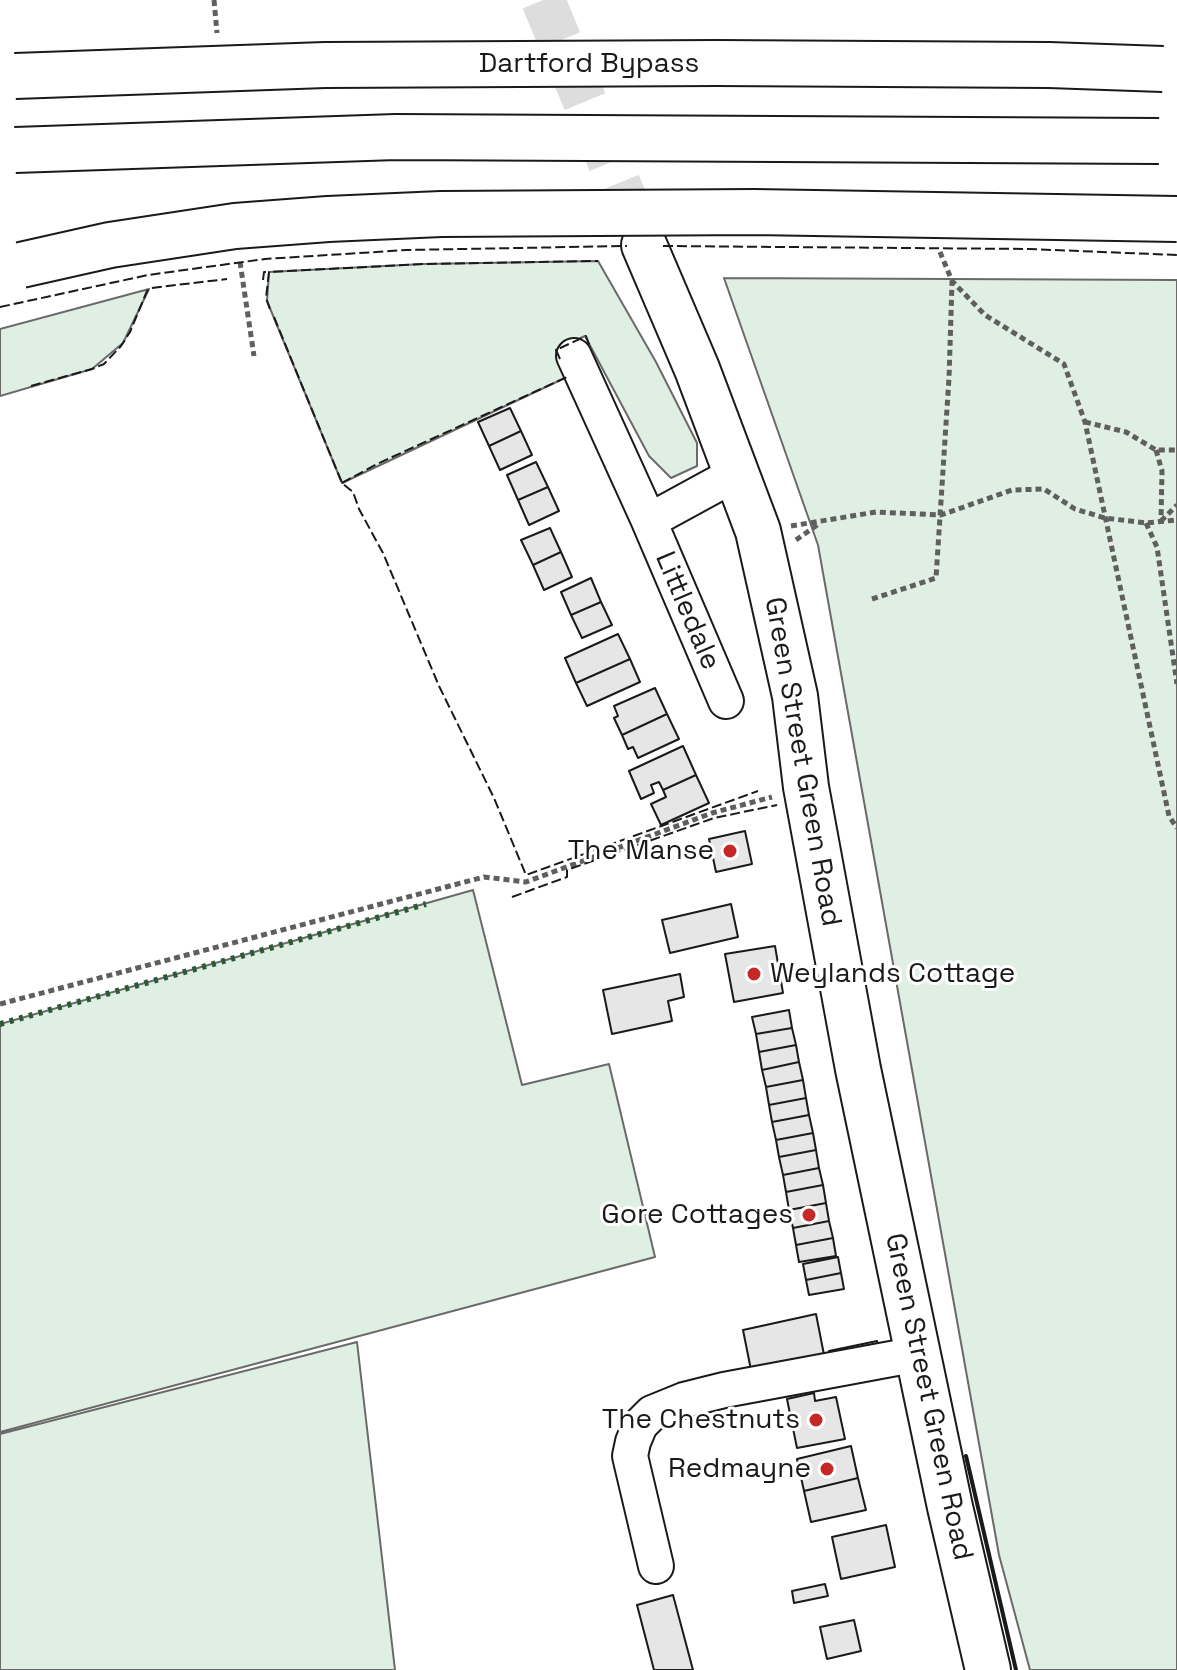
<!DOCTYPE html>
<html>
<head>
<meta charset="utf-8">
<style>
  body { margin:0 }
  canvas { display:block; background:#fff }
</style>
</head>
<body>
<canvas width="1177" height="1670"></canvas>
<script>
const context = document.querySelector('canvas').getContext('2d');
context.lineJoin = 'round';
function paint(path, color) { context.fillStyle = color; context.fill(path, 'evenodd'); }
const poly = rows => new Path2D(rows.map(r => 'M' + r).join(''));
function stroke(path, color, width, dash) { context.strokeStyle = color; context.lineWidth = width; context.lineCap = dash ? 'butt' : 'round'; context.setLineDash(dash || []); context.stroke(path); }
function write(font, color, halo, rows, align = 'center') {
  context.font = font + ' "Space Grotesk",sans-serif'; context.lineWidth = 6; context.setLineDash([]); context.textBaseline = 'middle'; context.strokeStyle = halo; context.fillStyle = color; for (const [text, x, y, turn = 0] of rows) {
    context.save(); context.translate(x, y); context.rotate((+turn || 0) * Math.PI / 180); context.textAlign = isNaN(turn) ? turn : align; if (halo) context.strokeText(text, 0, 0); context.fillText(text, 0, 0); context.restore();
  }
}
const green = poly([
  [598,261,656,362,697,443,697,466,671,478,649,456,585,336,556,350,567,377,342,483,267,301,269,272,423,264,598,261],
  [724,278,1177,280,1177,1670,1030,1670,999,1555,818,545,724,278],
  [149,289,123,343,92,369,0,396,0,329,149,289],
  [473,890,522,1085,609,1064,655,1257,0,1432,0,1024,473,890],
  [357,1342,395,1670,0,1670,0,1434,357,1342]
]);
paint(green, '#e0efe3');
stroke(green, '#6a6a6a', 2);
const building = poly([
  [510,408,521,431,489,446,478,422,510,408],
  [521,431,532,455,500,470,489,446,521,431],
  [536,462,548,487,518,500,507,475,536,462],
  [548,487,559,511,529,525,518,500,548,487],
  [550,528,561,552,533,565,521,540,550,528],
  [561,552,572,577,544,590,533,565,561,552],
  [591,578,601,602,571,615,561,592,591,578],
  [601,602,612,625,582,638,571,615,601,602],
  [618,634,630,659,576,683,565,658,618,634],
  [630,659,640,682,587,706,576,683,630,659],
  [655,688,667,714,622,735,614,718,618,716,614,706,655,688],
  [667,714,679,739,638,758,633,747,628,749,622,735,667,714],
  [683,746,696,775,663,790,659,782,651,785,654,793,641,799,629,771,683,746],
  [696,775,709,803,661,825,651,804,666,797,663,790,696,775],
  [745,831,752,864,716,872,709,839,745,831],
  [731,904,738,937,670,953,662,920,731,904],
  [775,946,783,993,734,1002,725,954,775,946],
  [680,974,684,997,668,1001,672,1021,612,1034,603,990,680,974],
  [789,1010,792,1028,756,1034,752,1017,789,1010],
  [792,1028,796,1045,759,1052,756,1034,792,1028],
  [796,1045,799,1062,762,1070,759,1052,796,1045],
  [799,1062,803,1080,766,1087,762,1070,799,1062],
  [803,1080,806,1098,769,1105,766,1087,803,1080],
  [806,1098,809,1115,772,1122,769,1105,806,1098],
  [809,1115,813,1133,776,1140,772,1122,809,1115],
  [813,1133,816,1150,779,1157,776,1140,813,1133],
  [816,1150,819,1168,783,1175,779,1157,816,1150],
  [819,1168,823,1185,786,1192,783,1175,819,1168],
  [823,1185,826,1203,789,1210,786,1192,823,1185],
  [826,1203,829,1221,793,1228,789,1210,826,1203],
  [829,1221,833,1238,796,1245,793,1228,829,1221],
  [833,1238,836,1256,799,1262,796,1245,833,1238],
  [838,1257,841,1273,806,1280,803,1264,838,1257],
  [841,1273,844,1289,809,1295,806,1280,841,1273],
  [816,1314,826,1365,753,1380,743,1330,816,1314],
  [877,1341,879,1353,831,1363,829,1351,877,1341],
  [814,1393,815,1401,836,1397,845,1439,797,1448,787,1399,814,1393],
  [851,1446,858,1478,804,1491,797,1459,851,1446],
  [858,1478,866,1510,811,1522,804,1491,858,1478],
  [886,1525,895,1567,841,1579,832,1537,886,1525],
  [825,1584,828,1596,794,1603,792,1591,825,1584],
  [673,1595,693,1670,654,1670,637,1605,673,1595],
  [854,1620,861,1651,827,1659,820,1627,854,1620]
]);
paint(building, '#e6e6e6');
stroke(building, '#1a1a1a', 2);
stroke(poly([
  [543,0,644,245]
]), '#ddd', 44, [44, 22]);
const minor = poly([
  [574,356,649,521,726,701],
  [649,521,737,473],
  [656,1566,630,1456,633,1442,640,1425,652,1413,684,1400,724,1390,918,1354]
]);
const major = poly([
  [644,245,697,369,758,531,795,696,806,787,858,1069,950,1507,988,1670]
]);
stroke(minor, '#1a1a1a', 38);
stroke(major, '#1a1a1a', 48);
stroke(poly([
  [214,0,217,33],
  [940,252,952,281,985,315,1064,364,1085,422,1169,816,1177,828],
  [240,262,254,356],
  [1085,422,1126,432,1156,450,1177,450],
  [1156,450,1162,471,1161,521],
  [1161,521,1177,505],
  [1146,523,1157,547,1177,684],
  [791,526,876,512,941,515,1012,490,1044,489,1075,509,1105,518,1146,523,1177,520],
  [796,540,820,523],
  [872,599,936,578,949,378,952,282],
  [0,1004,484,877,526,882,712,813,772,797]
]), '#5f5f5f', 5, [6, 4]);
stroke(minor, '#fff', 34);
stroke(major, '#fff', 44);
const highwayBridge = poly([
  [15,76,325,65,716,63,1049,65,1163,69],
  [15,150,396,137,1159,141],
  [21,265,110,245,235,226,328,219,441,214,754,212,1177,219]
]);
stroke(highwayBridge, '#1a1a1a', 48, []);
stroke(highwayBridge, '#fff', 44);
stroke(poly([
  [0,1024,426,904]
]), '#2b5a34', 6, [4, 6]);
stroke(poly([
  [663,246,1029,249,1177,255],
  [263,280,264,272,269,272],
  [0,307,148,275,265,259,407,250,627,246],
  [270,309,266,298,269,272,423,264,598,261],
  [274,317,342,483,353,492,359,509,383,553,439,686,494,798,526,875,758,791],
  [560,359,556,350,586,336,590,347],
  [31,386,92,369,104,364,121,346,130,332,147,291,151,288,227,279],
  [342,483,377,464,567,377,566,374],
  [512,897,567,877,567,870,714,818,777,805]
]), '#1a1a1a', 2, [10, 4]);
stroke(poly([
  [966,1456,1016,1670]
]), '#1a1a1a', 4);
for (const [x, y, r, color] of [
  [730,851,8,"#c62828"],
  [754,974,8,"#c62828"],
  [809,1215,8,"#c62828"],
  [816,1420,8,"#c62828"],
  [827,1469,8,"#c62828"]
]) { const dot = new Path2D(); dot.arc(x, y, r, 0, 2 * Math.PI); context.fillStyle = color; context.fill(dot); stroke(dot, '#fff', 3); }
write('28px', '#1a1a1a', '#fff', [
  ["Dartford Bypass",589,64],
  ["Littledale",687,611,67],
  ["Green Street Green Road",802,762,80],
  ["Green Street Green Road",928,1397,78]
]);
write('28px', '#1a1a1a', '#fff', [
  ["The Manse",714,851],
  ["Weylands Cottage",770,974,"left"],
  ["Gore Cottages",793,1215],
  ["The Chestnuts",800,1420],
  ["Redmayne",811,1469]
], 'right');
</script>
</body>
</html>
